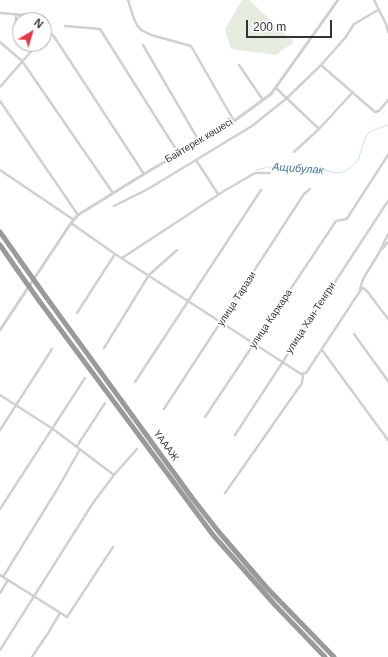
<!DOCTYPE html>
<html>
<head>
<meta charset="utf-8">
<style>
  body { margin:0 }
  #map { position:relative; width:388px; height:657px; overflow:hidden; background:#fff; font-family:Arial,sans-serif }
  canvas { display:block }
  .north { position:absolute; left:12px; top:12px; width:40px; height:40px; box-sizing:border-box; background:#fff; border:1px solid #adadad; border-radius:50%; rotate:38deg; font-size:11px; font-weight:700; line-height:16px; text-align:center; color:#333 }
  .north::after { content:''; display:block; margin:auto; width:14px; height:18px; background:#e63946; clip-path:polygon(50% 0,100% 100%,50% 72%,0 100%) }
  .scale { position:absolute; left:246px; top:20px; width:86px; height:18px; box-sizing:border-box; border:2px solid #333; border-top:0; padding-left:5px; font-size:12px; line-height:14px; white-space:nowrap; color:#333; -webkit-text-stroke:3px #fff; paint-order:stroke }
</style>
</head>
<body>
<div id="map">
<canvas width="388" height="657"></canvas>
<div class="north">N</div>
<div class="scale">200 m</div>
</div>
<script>
const context = document.querySelector('canvas').getContext('2d');
context.lineJoin = 'round';
function paint(path, color) { context.fillStyle = color; context.fill(path, 'evenodd'); }
const poly = rows => new Path2D(rows.map(r => 'M' + r).join(''));
function stroke(path, color, width, dash) { context.strokeStyle = color; context.lineWidth = width; context.lineCap = dash ? 'butt' : 'round'; context.setLineDash(dash || []); context.stroke(path); }
function write(font, color, halo, rows, align = 'center') {
  context.font = font + ' Arial,sans-serif'; context.lineWidth = 4; context.setLineDash([]); context.textBaseline = 'middle'; context.strokeStyle = halo; context.fillStyle = color; for (const [text, x, y, turn = 0] of rows) {
    context.save(); context.translate(x, y); context.rotate((+turn || 0) * Math.PI / 180); context.textAlign = isNaN(turn) ? turn : align; if (halo) context.strokeText(text, 0, 0); context.fillText(text, 0, 0); context.restore();
  }
}
paint(poly([
  [242,0,249,0,294,42,276,55,231,49,225,29]
]), '#e6ecdf');
stroke(poly([
  [256,170,268,167,286,167,293,170,299,171,311,168,339,173,346,171,352,167,358,160,366,136,371,131,388,125]
]), '#cfe2ee', 1);
stroke(poly([
  [128,0,134,19,137,25,141,30,151,35,191,46,234,121],
  [374,0,386,24,388,32],
  [0,13,37,16],
  [16,14,16,30,20,33],
  [65,26,100,29,179,154],
  [44,39,50,34,53,35,144,174],
  [0,42,22,61,113,193],
  [33,44,36,46,38,44],
  [143,45,199,141],
  [239,65,263,100],
  [321,65,375,112,379,111,388,100],
  [0,87,36,46],
  [276,88,319,129],
  [0,101,78,215],
  [294,152,319,129,353,92],
  [196,160,218,194],
  [0,170,74,220],
  [114,206,148,189,252,126,287,98,321,65,345,38,354,24,378,10],
  [71,223,115,254,301,374,306,373,362,288,363,288,367,291,388,319],
  [383,248,388,242],
  [122,258,224,191,255,173,270,173],
  [360,289,363,279,379,253,388,234],
  [77,313,115,254],
  [354,334,388,381],
  [104,348,149,275,177,250],
  [322,350,388,440],
  [135,382,261,190],
  [0,395,53,429,114,475],
  [164,409,304,194,310,189],
  [205,417,336,221,346,219,348,217,388,155],
  [0,430,52,349],
  [235,435,388,201],
  [77,446,105,403],
  [225,493,302,383,303,374],
  [0,509,85,378],
  [0,575,67,617,113,547],
  [3,577,58,488,80,449],
  [0,593,8,580],
  [0,650,93,503,114,475,137,449],
  [32,657,50,630,60,613]
]), '#d0d0d0', 2.5);
stroke(poly([
  [0,330,71,223,78,215,144,174,234,121,271,94,338,0]
]), '#d0d0d0', 3);
stroke(poly([
  [0,232,24,266],
  [0,245,18,271],
  [46,297,193,499,218,531,267,588,334,657],
  [40,302,213,535,275,605,325,657]
]), '#9a9a9a', 5);
stroke(poly([
  [24,266,46,297],
  [18,271,40,302]
]), '#9a9a9a', 5);
write('10px', '#333', '#fff', [
  ["Бәйтерек көшесі",199,141,-31],
  ["улица Тарази",237,299,-57],
  ["улица Хан-Тенгри",311,318,-57],
  ["улица Каркара",271,319,-56],
  ["ҮАААЖ",166,446,54]
]);
write('italic 11px', '#3f7597', '#fff', [
  ["Ащибулак",298,169,4]
]);
</script>
</body>
</html>
